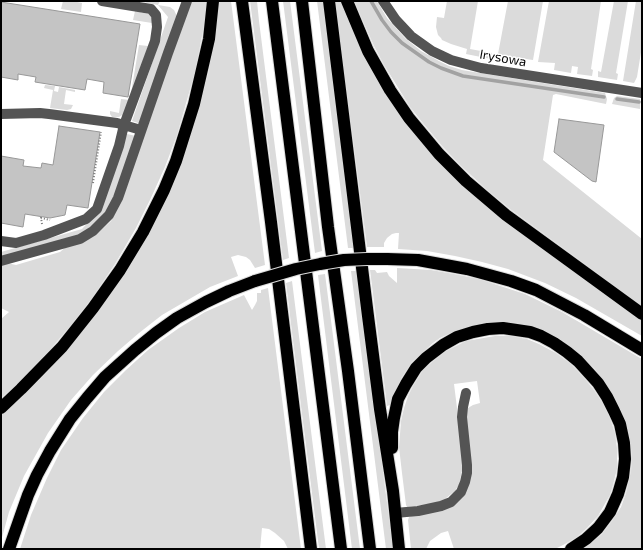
<!DOCTYPE html>
<html>
<head>
<meta charset="utf-8">
<style>
  body { margin:0 }
  #map { position:relative; width:643px; height:550px; overflow:hidden; background:#fff; font-family:"Exo 2",sans-serif }
  canvas { display:block }
  .frame { position:absolute; inset:0; border:2px solid #000; pointer-events:none }
</style>
</head>
<body>
<div id="map">
<canvas width="643" height="550"></canvas>
<div class="frame"></div>
</div>
<script>
const context = document.querySelector('canvas').getContext('2d');
context.lineJoin = 'round';
function paint(path, color) { context.fillStyle = color; context.fill(path, 'evenodd'); }
const poly = rows => new Path2D(rows.map(r => 'M' + r).join(''));
function stroke(path, color, width, dash) { context.strokeStyle = color; context.lineWidth = width; context.lineCap = dash ? 'butt' : 'round'; context.setLineDash(dash || []); context.stroke(path); }
function write(font, color, halo, rows, align = 'center') {
  context.font = font + ' "Exo 2",sans-serif'; context.lineWidth = 3; context.setLineDash([]); context.textBaseline = 'middle'; context.strokeStyle = halo; context.fillStyle = color; for (const [text, x, y, turn = 0] of rows) {
    context.save(); context.translate(x, y); context.rotate((+turn || 0) * Math.PI / 180); context.textAlign = isNaN(turn) ? turn : align; if (halo) context.strokeText(text, 0, 0); context.fillText(text, 0, 0); context.restore();
  }
}
paint(poly([
  [63,1,72,1,82,3,81,12,61,9],
  [137,1,160,1,158,5,170,7,174,10,177,16,141,124,132,121,168,17,158,5],
  [191,1,207,1,203,31,195,72,177,135,165,167,150,200,136,228,115,264,92,298,72,324,48,352,15,386,1,398,1,319,9,312,1,308,1,265,7,263,16,265,60,252,67,246,84,241,99,232,111,221,118,208],
  [219,1,231,1,265,265,255,268,250,260,246,257,238,255,231,257,238,276,210,287,162,315,139,333,118,351,93,375,71,400,48,433,24,476,9,512,1,541,1,415,38,381,58,360,86,326,182,159,196,118,209,70],
  [250,1,257,1,259,21,289,258,283,260],
  [283,1,290,1,322,251,315,253],
  [317,1,323,1,355,248,348,248],
  [335,1,341,1,361,49,408,124,588,282,642,321,642,336,576,298,545,283,508,269,482,262,455,256,427,251,398,249,399,233,396,233,392,234,387,238,384,243,384,247,367,247],
  [354,1,377,1,387,18,405,38,421,51,439,61,449,66,462,70,480,73,605,93,607,99,606,104,556,94,553,95,543,160,642,239,642,306,510,209,487,190,460,165,442,146,422,122,410,107,384,65,374,46],
  [447,1,478,1,470,49,492,53,491,59,466,54,467,49,451,44,442,40,441,38,438,35,436,27,437,17,444,18],
  [508,1,543,1,533,60,519,58,518,64,496,60,497,54,498,54],
  [549,1,601,1,591,69,593,70,592,76,577,74,578,67,572,66,571,73,554,70,555,63,538,62],
  [614,1,628,1,616,73,618,74,617,80,598,77,598,71,601,72],
  [636,1,642,1,642,46,637,77,634,83,623,81],
  [135,11,149,14,151,15,152,20,152,23,133,20],
  [139,45,148,46,130,99],
  [45,85,55,86,54,91,58,92,59,87,75,90,75,92,66,90,64,104,73,105,71,109,67,110,50,108,53,90,44,88],
  [617,96,640,99,640,109,612,104,614,98],
  [121,99,130,100,124,114,119,117,112,117,110,114,110,111,119,113],
  [127,134,136,136,113,201,104,214,86,231,77,236,1,258,1,252,82,229,100,210],
  [397,268,431,270,454,274,479,279,525,294,562,312,642,359,642,549,584,549,602,534,612,521,621,507,626,493,631,471,632,455,629,434,624,417,616,400,606,384,594,368,563,341,547,332,529,326,516,323,501,322,470,326,455,331,440,338,433,343,412,362,402,377,395,391,390,405,387,406,370,270,375,270,377,273,387,272,389,276,397,283],
  [351,271,357,271,393,549,386,549],
  [325,274,333,336,360,549,352,549,318,275],
  [292,281,320,502,326,549,319,549,301,406,286,283],
  [268,288,301,549,288,549,284,541,275,533,269,529,262,528,260,549,20,549,31,515,47,478,61,450,83,418,104,392,126,370,148,350,179,328,205,312,244,295,252,310,255,305,257,301,257,293,261,293,261,290],
  [495,336,511,336,527,339,539,344,556,353,571,364,585,379,594,390,602,402,610,418,615,433,617,448,617,469,613,485,610,495,598,516,587,528,577,537,565,544,555,549,454,549,448,531,441,533,430,541,426,549,411,549,408,520,409,517,464,494,465,417,468,408,473,405,480,403,477,381,454,384,463,456,462,471,459,485,455,491,445,499,432,504,407,507,406,505,402,473,399,447,401,421,404,408,408,396,413,386,423,370,437,358,446,351,466,341]
]), '#dbdbdb');
stroke(poly([
  [371,1,382,20,391,32,402,43,429,62,441,68,463,76,604,97],
  [617,99,639,102]
]), '#a2a2a2', 3.5);
const building = poly([
  [1,2,140,24,128,97,103,93,104,82,87,79,85,90,35,82,36,77,18,74,18,80,1,77,1,2],
  [559,119,604,125,596,182,592,181,554,152,559,119],
  [59,126,100,132,88,208,67,205,65,215,50,218,25,214,23,227,1,223,1,156,24,160,23,166,41,168,42,163,53,165,59,126]
]);
paint(building, '#c4c4c4');
stroke(building, '#989898', 1);
const highway = poly([
  [242,1,271,222,311,549],
  [272,1,341,549],
  [302,1,328,227,348,371,370,549],
  [329,1,368,316,380,409,393,491,399,549],
  [347,1,368,51,390,90,409,118,439,154,466,181,506,215,642,314],
  [387,259,418,260,467,269,511,281,536,290,584,315,642,350],
  [1,408,21,389,62,347,93,308,120,270,143,232,164,190,176,161,194,104,209,39,213,1],
  [392,448,392,432,394,418,398,399,406,384,416,368,426,358,443,345,457,337,473,332,488,329,503,328,530,332,541,336,554,343,567,352,578,361,598,383,607,397,614,411,620,424,624,443,625,459,623,477,618,494,610,512,598,528,586,539,571,549],
  [9,549,28,495,37,475,50,451,70,419,87,398,105,377,135,350,156,333,177,318,206,302,229,291,255,281]
]);
stroke(highway, '#dbdbdb', 14);
stroke(poly([
  [93,183,101,132],
  [42,224,41,218,50,220]
]), '#767676', 2, [1, 2]);
stroke(poly([
  [383,1,396,20,411,36,432,51,451,60,481,68,642,93],
  [1,114,40,113,49,114,117,123,141,130],
  [1,241,16,243,44,235,86,219,97,209,119,146,124,125,155,41,157,27,156,15,151,9,102,1],
  [1,261,80,239,93,231,109,215,118,198,168,53,187,1],
  [395,513,418,511,441,506,451,502,461,492,465,482,467,473,467,465,462,417,463,407,466,393]
]), '#545454', 10);
stroke(highway, '#000', 12);
const highwayBridge = poly([
  [255,281,296,269,320,264,344,260,367,259,387,259]
]);
stroke(highwayBridge, '#dbdbdb', 14, []);
stroke(highwayBridge, '#000', 12);
write('13px', '#000', '#fff', [
  ["Irysowa",503,58,10]
]);
</script>
</body>
</html>
